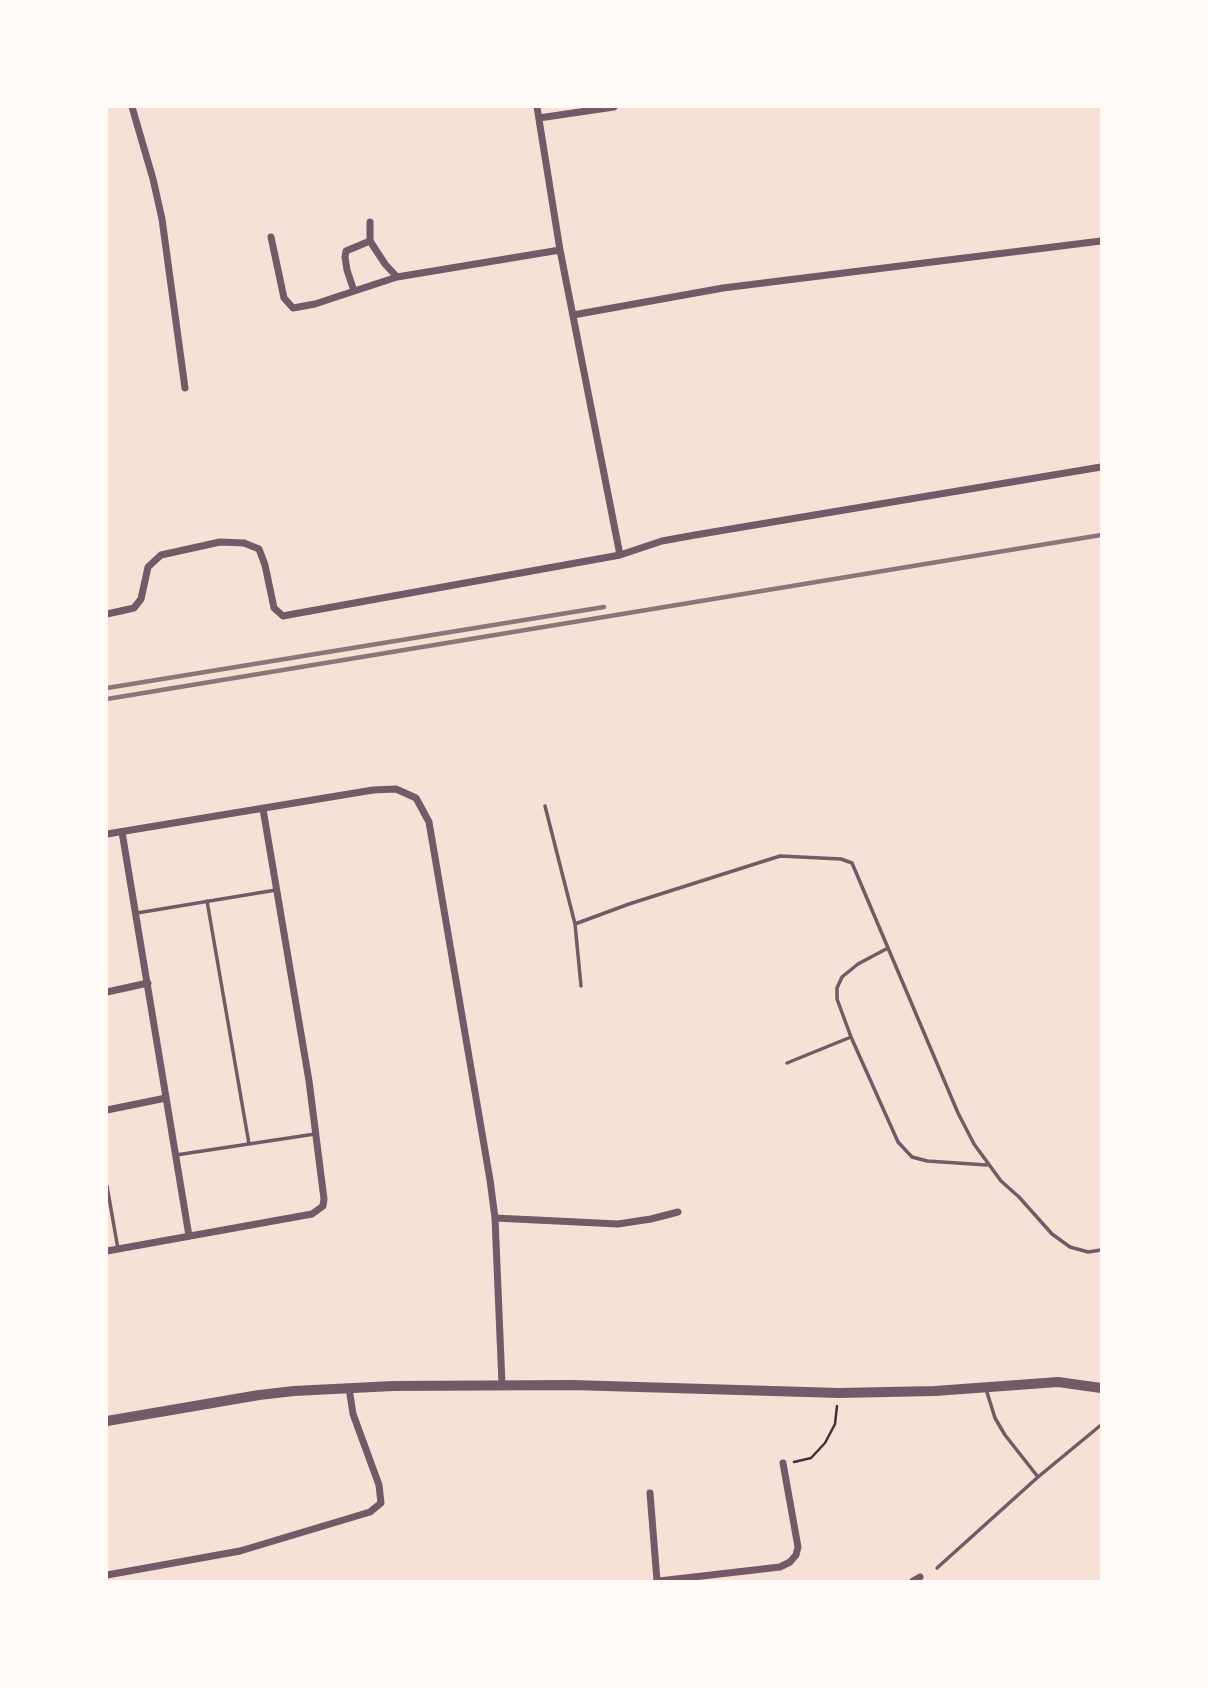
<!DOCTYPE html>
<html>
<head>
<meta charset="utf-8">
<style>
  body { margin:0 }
  #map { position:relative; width:1208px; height:1688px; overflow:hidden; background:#f7e1d7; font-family:Helvetica,sans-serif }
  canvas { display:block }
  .frame { position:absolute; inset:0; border:108px solid #fffaf5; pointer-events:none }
</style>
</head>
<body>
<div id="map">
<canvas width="1208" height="1688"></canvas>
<div class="frame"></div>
</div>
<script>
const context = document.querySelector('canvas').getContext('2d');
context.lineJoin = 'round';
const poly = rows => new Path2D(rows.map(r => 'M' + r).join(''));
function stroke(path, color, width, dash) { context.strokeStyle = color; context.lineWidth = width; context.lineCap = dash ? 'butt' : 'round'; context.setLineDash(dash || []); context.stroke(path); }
stroke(poly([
  [794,1462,811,1458,825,1443,835,1424,837,1406]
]), '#4a2c40', 2.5);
stroke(poly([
  [545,806,575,924,581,986],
  [207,901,249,1144],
  [137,913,276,890],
  [575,924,629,904,780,856,841,859,852,863,958,1113,974,1144,1001,1181,1019,1197,1052,1234,1070,1247,1088,1252,1101,1250],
  [888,948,858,964,842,977,837,988,837,999,851,1037,898,1142,912,1157,927,1161,987,1165],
  [787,1063,851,1037],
  [176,1155,315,1134],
  [107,1186,118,1249],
  [1038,1477,1101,1425],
  [937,1568,1038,1477,1005,1435,995,1418,986,1389]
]), '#755966', 3.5);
stroke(poly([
  [132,107,153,179,162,219,185,388],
  [537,107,560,250,620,555],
  [539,118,614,107],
  [370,222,370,241,385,264,397,277],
  [271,237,284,298,293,308,315,304,397,277,560,250],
  [354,291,347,270,345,257,346,251,370,241],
  [573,315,723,288,1101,241],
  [107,614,134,608,141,599,148,567,161,555,220,542,244,543,259,549,265,565,274,608,283,616,288,615,620,555,662,541,695,535,1101,467],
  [122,832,189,1236],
  [107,834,373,790,396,789,416,798,429,822,490,1180,495,1218,502,1384],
  [107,992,148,983],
  [107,1110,166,1098],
  [495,1218,618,1224,651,1219,678,1212],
  [107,1251,312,1214,323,1206,324,1199,309,1081,263,809],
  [650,1493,657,1581],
  [107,1575,240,1551,370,1512,381,1503,379,1485,353,1414,349,1388],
  [659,1581,780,1567,790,1562,796,1555,798,1547,783,1463],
  [913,1581,920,1577]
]), '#755966', 7);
stroke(poly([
  [107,1421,259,1395,294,1391,393,1386,572,1385,839,1393,935,1391,1058,1382,1101,1388]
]), '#755966', 10);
stroke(poly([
  [107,688,604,607],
  [107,699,1101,535]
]), '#8f747c', 4.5);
</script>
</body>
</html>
